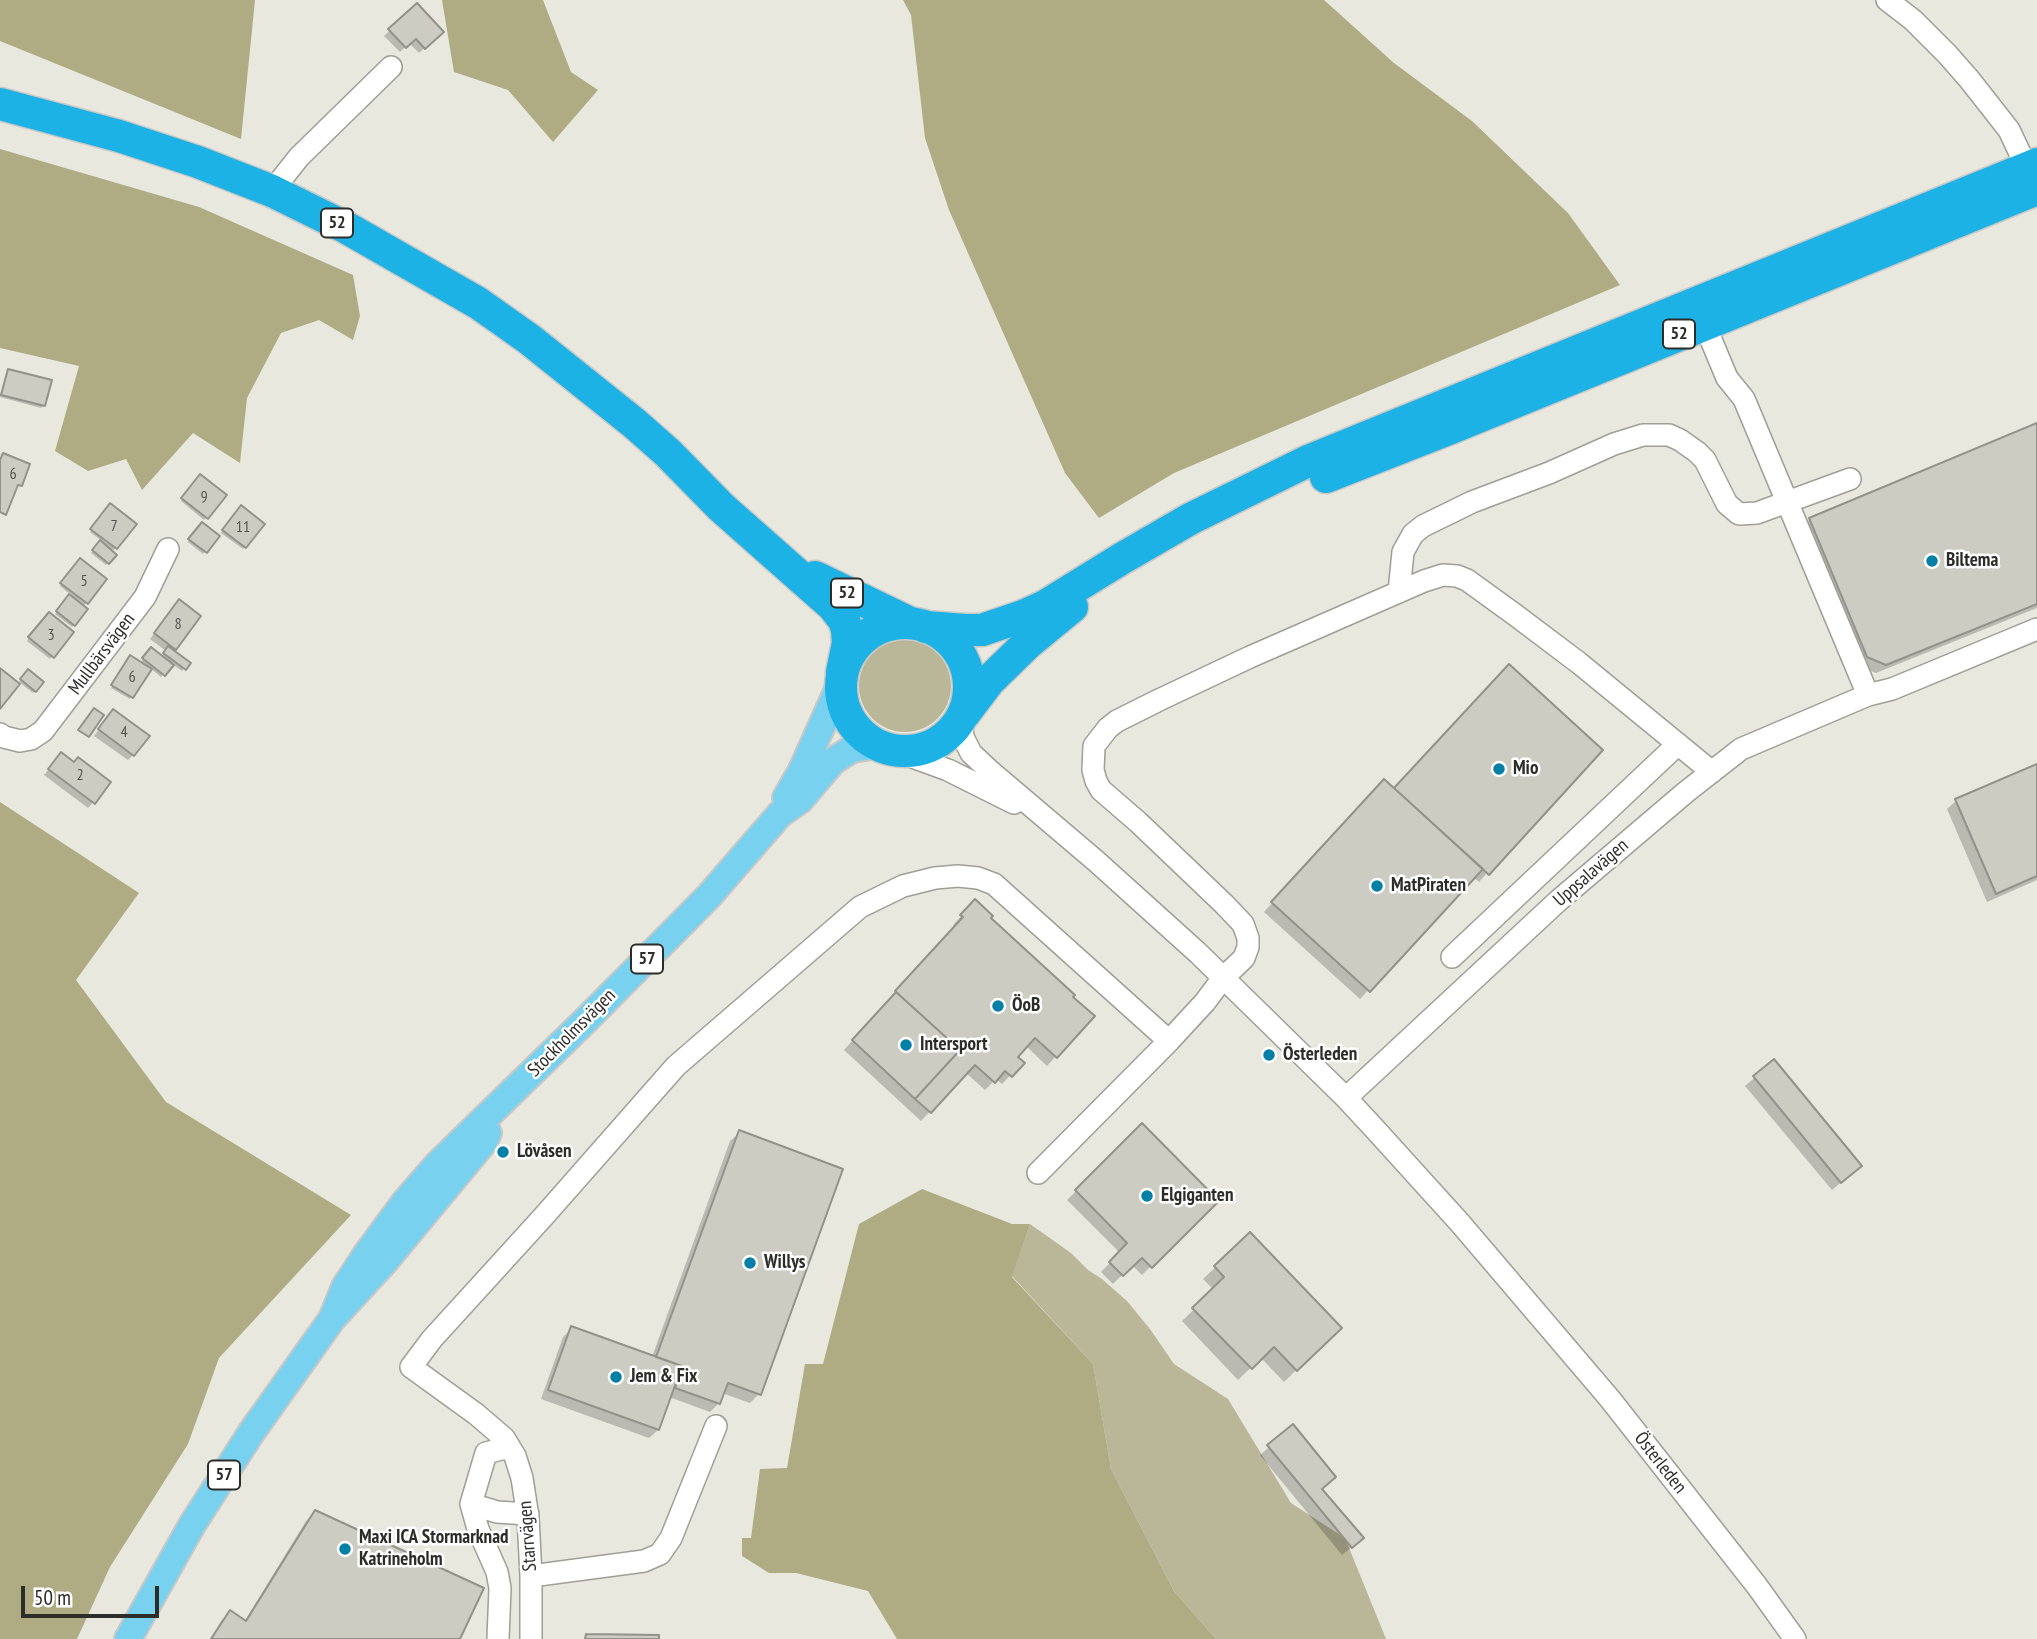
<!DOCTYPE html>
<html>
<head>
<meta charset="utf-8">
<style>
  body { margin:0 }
  #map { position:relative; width:2037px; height:1639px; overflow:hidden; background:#e9e8df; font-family:"PT Sans Narrow",sans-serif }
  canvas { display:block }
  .scale { position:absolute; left:21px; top:1586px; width:138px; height:32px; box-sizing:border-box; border:4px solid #2c2c28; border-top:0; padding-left:9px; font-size:21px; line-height:24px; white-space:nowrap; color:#2c2c28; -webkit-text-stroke:5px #fff; paint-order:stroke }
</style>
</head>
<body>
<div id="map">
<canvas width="2037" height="1639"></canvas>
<div class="scale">50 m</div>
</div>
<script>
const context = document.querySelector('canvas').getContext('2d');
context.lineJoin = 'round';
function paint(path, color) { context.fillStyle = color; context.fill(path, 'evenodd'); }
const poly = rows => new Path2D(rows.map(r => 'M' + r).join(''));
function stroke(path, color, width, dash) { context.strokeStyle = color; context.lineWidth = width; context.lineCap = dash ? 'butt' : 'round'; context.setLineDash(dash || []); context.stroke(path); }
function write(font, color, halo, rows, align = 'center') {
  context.font = font + ' "PT Sans Narrow",sans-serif'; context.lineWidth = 5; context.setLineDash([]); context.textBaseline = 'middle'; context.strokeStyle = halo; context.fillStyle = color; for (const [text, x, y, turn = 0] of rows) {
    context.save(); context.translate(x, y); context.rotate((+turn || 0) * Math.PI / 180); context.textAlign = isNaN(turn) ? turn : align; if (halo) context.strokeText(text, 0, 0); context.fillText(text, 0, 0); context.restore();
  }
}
paint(poly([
  '859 686a46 46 0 1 1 92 0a46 46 0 1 1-92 0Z',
  [1030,1224,1071,1253,1088,1270,1102,1279,1127,1301,1150,1329,1174,1364,1228,1399,1291,1503,1345,1538,1386,1639,1216,1639,1174,1591,1111,1469,1093,1364,1012,1276]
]), '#bab798');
paint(poly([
  [0,0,255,0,241,139,0,41],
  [442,0,543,0,571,72,598,90,553,142,508,90,454,72],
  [903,0,1324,0,1394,63,1472,121,1568,213,1620,285,1174,473,1099,518,1065,473,949,210,925,138,911,15],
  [0,149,199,207,353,275,360,316,353,340,319,320,281,333,247,398,240,463,193,433,142,490,126,459,88,471,55,451,79,366,0,348],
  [0,802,139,893,76,980,166,1102,351,1215,219,1358,188,1444,110,1567,77,1639,0,1639],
  [922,1189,1012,1224,1030,1224,1012,1277,1093,1364,1111,1469,1174,1591,1216,1639,897,1639,868,1591,796,1573,769,1573,742,1556,742,1538,751,1538,760,1469,787,1468,805,1364,823,1364,859,1224]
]), '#afac84');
paint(poly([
  [416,6,441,32,419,53,409,43,400,52,384,36],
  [8,371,43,406,41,408,0,397,6,373],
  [2037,425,2037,608,1876,673,1858,666,1801,528,1810,519],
  [200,477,224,495,204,520,181,501],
  [108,508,116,548,111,552,115,555,106,565,91,553,102,541,90,532],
  [239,510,263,524,243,549,221,533],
  [202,524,218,536,203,554,188,542],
  [80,561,87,603,82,607,86,609,72,627,55,614,71,595,60,586],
  [174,607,175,648,172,651,188,664,182,671,172,664,161,677,150,668,130,699,111,688,128,660,140,663,151,649,161,657,166,651,150,639],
  [49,614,72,632,50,659,27,641],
  [0,670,17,684,28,671,42,682,33,693,19,682,0,706],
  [1500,675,1487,873,1479,882,1473,877,1360,999,1264,912,1375,790,1394,790],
  [108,717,133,755,128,760,94,736],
  [56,760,93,802,88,808,44,775],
  [2037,766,2037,880,1987,902,1947,809,1956,801],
  [966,911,989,918,1093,1016,1047,1066,1026,1046,1016,1057,1022,1063,1002,1084,996,1079,985,1090,966,1073,921,1121,844,1050,955,927,953,925],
  [1774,1061,1851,1174,1832,1190,1745,1086],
  [1142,1126,1216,1201,1142,1275,1132,1265,1113,1284,1101,1272,1120,1253,1067,1200],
  [739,1133,759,1394,750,1403,722,1393,719,1403,710,1412,669,1397,658,1430,649,1438,541,1399,563,1337,572,1328,652,1357,730,1141],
  [1250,1234,1340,1327,1284,1382,1261,1358,1238,1380,1182,1321,1214,1290,1203,1279],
  [1292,1427,1321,1489,1352,1547,1342,1555,1260,1455],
  [315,1512,458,1639,210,1639,221,1621,230,1612,244,1622,306,1521]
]), '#0003');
const building = poly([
  [417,3,444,32,425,49,416,39,406,48,388,29,417,3],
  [8,369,52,380,45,406,1,395,8,369],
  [2037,423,2037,604,1886,665,1867,657,1809,518,2037,423],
  [3,453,30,464,22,486,18,485,6,515,0,512,0,460,3,453],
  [200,474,227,495,208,519,181,498,200,474],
  [110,503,137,524,117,549,90,529,110,503],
  [241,505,265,524,246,548,222,530,241,505],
  [202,522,220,536,207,553,188,539,202,522],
  [100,540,117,555,109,564,92,550,100,540],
  [80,558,107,579,88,604,60,583,80,558],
  [69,594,88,609,75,626,56,611,69,594],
  [179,599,201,616,176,650,154,633,179,599],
  [49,612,74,632,54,658,28,637,49,612],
  [168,646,191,663,186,670,163,653,168,646],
  [151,647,174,665,165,676,142,658,151,647],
  [130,655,152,669,133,698,111,685,130,655],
  [1509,664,1603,750,1489,875,1394,788,1509,664],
  [0,668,20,684,0,709,0,668],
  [28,669,44,682,36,692,20,679,28,669],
  [94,708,104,715,89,737,78,730,94,708],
  [113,709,150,736,134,756,98,729,113,709],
  [61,752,74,762,78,757,111,782,95,804,48,769,61,752],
  [2037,764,2037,876,1996,894,1955,799,2037,764],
  [1384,779,1483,869,1370,992,1271,902,1384,779],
  [975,899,993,916,991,918,1075,995,1073,997,1095,1016,1057,1058,1035,1038,1018,1057,1025,1063,1012,1077,1005,1071,995,1083,975,1065,931,1113,915,1099,960,1050,895,991,963,917,960,915,975,899],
  [896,992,960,1050,915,1099,852,1040,896,992],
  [1774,1059,1862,1166,1841,1183,1753,1076,1774,1059],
  [1142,1123,1219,1201,1152,1268,1142,1258,1123,1276,1109,1262,1127,1243,1075,1190,1142,1123],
  [739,1130,843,1169,761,1395,728,1383,720,1404,675,1388,682,1366,656,1357,739,1130],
  [1250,1232,1342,1328,1297,1371,1274,1347,1252,1369,1192,1308,1224,1277,1214,1266,1250,1232],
  [571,1326,682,1366,659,1430,548,1390,571,1326],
  [1293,1424,1336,1477,1322,1489,1364,1538,1352,1548,1267,1445,1293,1424],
  [315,1510,484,1588,460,1639,211,1639,230,1610,246,1621,315,1510],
  [586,1634,659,1635,659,1639,585,1639,586,1634]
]);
paint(building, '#cdccc3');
stroke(building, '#92928a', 2);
const minor = poly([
  [1887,0,1913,20,1947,54,1969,79,2009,130,2027,168],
  [272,191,299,157,391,67],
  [1704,323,1727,378,1744,399,1868,695],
  [1399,592,1403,552,1413,534,1423,526,1472,502,1549,473,1614,444,1643,435,1669,435,1680,440,1697,452,1705,460,1727,504,1739,514,1757,513,1850,479],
  [961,719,963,737,971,753,990,771,1096,861,1198,953,1346,1098,1373,1127,1460,1223,1610,1399,1757,1586,1795,1639],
  [0,734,4,737,20,741,31,739,43,731,145,597,168,549],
  [890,749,948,770,1014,803],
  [1452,957,1678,744],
  [1346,1098,1558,901,1686,792,1741,749,1868,695,1892,689,2037,629],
  [1038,1173,1169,1041],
  [471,1504,497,1512,528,1514],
  [531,1576,644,1561,660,1554,671,1538,716,1426],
  [498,1639,500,1588,497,1572,478,1529,471,1504,486,1453,509,1447],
  [531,1639,531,1576,528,1517,522,1478,515,1456,504,1438,476,1414,411,1367,432,1339,544,1216,676,1066,860,907,903,886,935,878,958,876,978,878,994,884,1169,1041,1205,1002,1223,978,1244,958,1248,947,1248,938,1243,924,1224,904,1138,822,1101,790,1096,781,1093,770,1094,746,1108,728,1117,721,1159,700,1250,657,1424,581,1443,575,1457,576,1467,580,1514,614,1579,663,1712,772]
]);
const major = poly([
  [786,798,802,770,841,683],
  [332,1319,345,1287,366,1255,405,1202,437,1165,586,1020,709,896,780,814,800,800,833,761,852,749,878,745],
  [128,1639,192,1525,251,1433,332,1319,387,1259,483,1143,488,1133]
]);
const highway = poly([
  [0,104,119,136,198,162,272,191,347,228,478,303,529,339,634,423,668,453,721,507,833,606,844,620,847,630,848,643,842,672],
  [1326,477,1451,428,2037,189],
  [815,577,910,623],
  '841 687a64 64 0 1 1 128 0a64 64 0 1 1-128 0Z',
  [926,627,965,630,982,630,1023,616,1045,606,1121,559,1190,519,1308,461,2037,164],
  [964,714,989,681,1027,644,1072,607]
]);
stroke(minor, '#9f9f96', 24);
stroke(major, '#c8c8c7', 30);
stroke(highway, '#c8c8c7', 35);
stroke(minor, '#fff', 21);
stroke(major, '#77d1ef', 26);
stroke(highway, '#1db2e5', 32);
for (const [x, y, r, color] of [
  [1932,561,7,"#047fa5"],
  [1499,769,7,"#047fa5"],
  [1377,886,7,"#047fa5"],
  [998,1006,7,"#047fa5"],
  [906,1045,7,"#047fa5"],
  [1269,1055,7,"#047fa5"],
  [503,1152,7,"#047fa5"],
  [1147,1196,7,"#047fa5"],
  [750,1263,7,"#047fa5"],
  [616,1377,7,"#047fa5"],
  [345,1549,7,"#047fa5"]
]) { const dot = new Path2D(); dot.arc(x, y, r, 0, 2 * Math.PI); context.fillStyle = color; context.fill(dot); stroke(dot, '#fff', 2.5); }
write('16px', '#54544f', null, [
  ["6",13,474],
  ["9",204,497],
  ["7",114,526],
  ["11",243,527],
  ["5",84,581],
  ["8",178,624],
  ["3",51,635],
  ["6",132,677],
  ["4",124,732],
  ["2",80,775]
]);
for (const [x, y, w] of [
  [337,223,32],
  [1679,334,32],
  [847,593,32],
  [647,959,32],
  [224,1475,32]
]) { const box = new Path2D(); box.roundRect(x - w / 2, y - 14.5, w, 29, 5); context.fillStyle = '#fff'; context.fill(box); stroke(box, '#2c2c28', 2); }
write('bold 18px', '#2c2c28', null, [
  ["52",337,223],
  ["52",1679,334],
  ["52",847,593],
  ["57",647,959],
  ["57",224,1475]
]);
write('bold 19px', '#2c2c28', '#fff', [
  ["Biltema",1946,561],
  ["Mio",1513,769],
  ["MatPiraten",1391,886],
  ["ÖoB",1012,1006],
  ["Intersport",920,1045],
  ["Österleden",1283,1055],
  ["Lövåsen",517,1152],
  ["Elgiganten",1161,1196],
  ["Willys",764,1263],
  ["Jem & Fix",630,1377],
  ["Maxi ICA Stormarknad",359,1538],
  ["Katrineholm",359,1560]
], 'left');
write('19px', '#2c2c28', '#fff', [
  ["Mullbärsvägen",102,654,-53],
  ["Uppsalavägen",1591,873,-41],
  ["Stockholmsvägen",572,1033,-45],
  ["Österleden",1660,1463,52],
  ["Starrvägen",528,1536,-94]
]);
</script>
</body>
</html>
